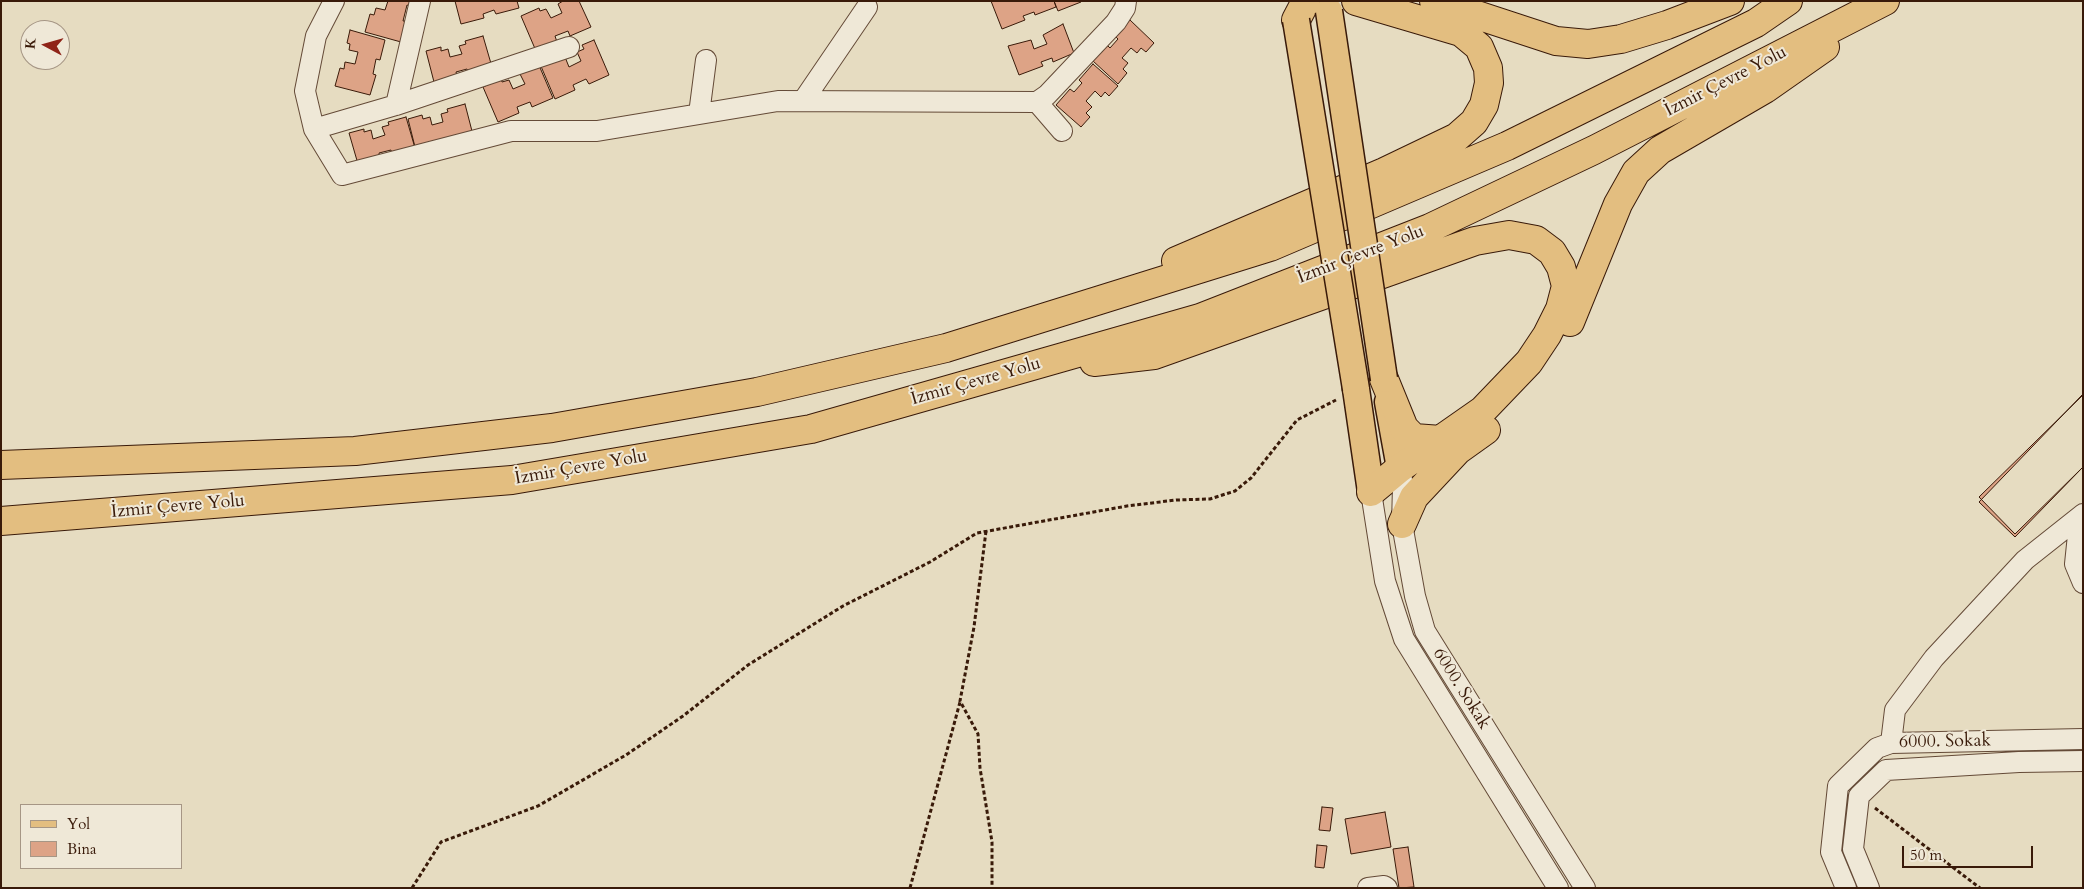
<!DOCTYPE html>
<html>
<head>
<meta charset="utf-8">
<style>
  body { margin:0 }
  #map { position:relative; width:2084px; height:889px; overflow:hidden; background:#e6dcc1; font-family:Cardo,serif }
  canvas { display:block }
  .frame { position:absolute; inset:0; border:2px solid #391a09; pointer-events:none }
  .legend { position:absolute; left:20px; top:804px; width:162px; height:65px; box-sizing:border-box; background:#efe8d7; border:1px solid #a69685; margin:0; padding:6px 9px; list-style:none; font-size:15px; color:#391a09 }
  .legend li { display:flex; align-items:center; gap:10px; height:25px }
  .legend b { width:25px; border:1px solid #a69685 }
  .north { position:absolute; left:20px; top:20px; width:50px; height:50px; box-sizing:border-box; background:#efe8d7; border:1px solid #a69685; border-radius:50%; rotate:276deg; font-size:14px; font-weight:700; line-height:20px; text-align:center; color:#391a09 }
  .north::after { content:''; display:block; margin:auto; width:18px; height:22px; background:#8f2418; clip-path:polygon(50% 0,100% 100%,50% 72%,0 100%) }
  .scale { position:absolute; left:1902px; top:846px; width:131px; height:22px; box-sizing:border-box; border:2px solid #391a09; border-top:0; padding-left:6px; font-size:15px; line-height:18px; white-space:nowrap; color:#391a09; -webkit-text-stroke:4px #efe8d7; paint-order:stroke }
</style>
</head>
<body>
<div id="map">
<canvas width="2084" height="889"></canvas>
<div class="frame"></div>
<ul class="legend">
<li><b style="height:6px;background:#e3be80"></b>Yol</li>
<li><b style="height:14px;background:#dda386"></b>Bina</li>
</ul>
<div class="north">K</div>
<div class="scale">50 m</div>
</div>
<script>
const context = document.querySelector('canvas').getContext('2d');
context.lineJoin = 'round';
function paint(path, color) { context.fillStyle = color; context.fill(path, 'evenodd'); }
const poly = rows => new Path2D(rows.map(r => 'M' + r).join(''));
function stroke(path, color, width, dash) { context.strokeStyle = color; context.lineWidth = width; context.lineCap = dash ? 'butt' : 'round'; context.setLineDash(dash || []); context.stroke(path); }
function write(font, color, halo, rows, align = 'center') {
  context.font = font + ' Cardo,serif'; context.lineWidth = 4; context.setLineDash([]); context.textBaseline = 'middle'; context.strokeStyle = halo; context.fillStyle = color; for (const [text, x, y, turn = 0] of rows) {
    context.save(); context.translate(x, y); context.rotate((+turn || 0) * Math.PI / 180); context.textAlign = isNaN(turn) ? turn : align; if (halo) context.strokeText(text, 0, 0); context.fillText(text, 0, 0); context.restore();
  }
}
const building = poly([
  [388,1,412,1,410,6,407,5,403,21,406,21,401,42,365,32,370,14,374,15,376,8,385,10,388,1],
  [455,1,517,1,519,8,496,14,494,10,483,14,484,18,461,24,455,1],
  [563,1,579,1,591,27,570,36,568,31,555,36,557,42,536,51,521,16,539,8,540,11,546,9,551,18,562,13,558,4,563,1],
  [991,1,1054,1,1056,7,1035,15,1034,12,1023,16,1025,20,1002,29,991,1],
  [1054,1,1081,1,1081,2,1058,11,1054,1],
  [1130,20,1154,43,1146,52,1141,48,1137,53,1131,48,1122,58,1128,63,1123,69,1127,73,1118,84,1093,61,1107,45,1110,48,1118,39,1115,36,1130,20],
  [1063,24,1074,53,1053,62,1052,58,1041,62,1043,66,1019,75,1008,46,1031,40,1034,49,1047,44,1043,35,1063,24],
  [350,30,385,40,380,60,376,59,373,74,376,75,370,95,335,86,340,68,344,69,345,62,355,64,358,52,349,50,350,44,347,43,350,30],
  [483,36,492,67,469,73,467,69,456,72,457,76,434,82,426,51,441,47,441,51,448,49,450,57,462,54,459,46,466,44,465,41,483,36],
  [594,40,609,75,589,84,586,79,573,85,575,90,555,99,540,64,565,57,569,67,581,61,577,52,584,49,582,45,594,40],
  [538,63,553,98,532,107,530,102,517,107,519,113,498,122,483,87,501,79,502,82,509,80,513,89,525,84,520,74,538,63],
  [1093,64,1118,86,1109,96,1105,92,1101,97,1095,91,1086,101,1092,107,1086,113,1090,117,1081,127,1056,105,1070,89,1074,92,1082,83,1079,80,1093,64],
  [465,104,473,135,416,151,408,119,422,115,423,119,430,117,432,125,443,122,441,114,448,112,447,109,465,104],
  [406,117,415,148,392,155,391,150,379,153,380,158,358,164,349,133,364,129,364,132,371,130,373,139,385,135,382,127,389,125,388,122,406,117],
  [2083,394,2083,467,2015,537,1979,502,2083,394],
  [2083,395,2083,467,2015,534,1979,497,2083,395],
  [1322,807,1333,808,1330,831,1319,830,1322,807],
  [1385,812,1391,847,1351,854,1345,819,1385,812],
  [1317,845,1327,846,1324,868,1315,867,1317,845],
  [1408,847,1414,887,1399,888,1393,849,1408,847]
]);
paint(building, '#dda386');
stroke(building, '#391a09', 1);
const minor = poly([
  [334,1,316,36,305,91,314,129,342,175,511,131,597,131,778,101,1037,102,1047,95,1116,22,1125,8,1126,1],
  [803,101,867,7],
  [1037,102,1062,131],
  [396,105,420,1],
  [699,114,706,60],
  [314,129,396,105,569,47],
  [1400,468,1403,486,1402,524,1415,596,1425,631,1585,888],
  [1371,492,1385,581,1404,639,1558,888],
  [2083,527,2078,535,2075,564,2083,583],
  [1891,743,1895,710,1934,658,2025,560,2083,514],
  [1368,888,1384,886,1387,888],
  [1846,888,1831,852,1838,786,1877,748,1891,743,2083,739],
  [1869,888,1853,849,1859,796,1886,770,2019,762,2083,761]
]);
const major = poly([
  [1356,389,1371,492],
  [1388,402,1400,468]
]);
const highway = poly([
  [1434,1,1556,41,1588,44,1621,39,1667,25,1730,1],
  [1296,20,1306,1],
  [1176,261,1384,172,1457,137,1474,122,1484,105,1489,83,1488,68,1479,47,1461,32,1356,1],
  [1570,322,1618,204,1636,172,1660,150,1765,89,1825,47],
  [1094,362,1154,355,1475,241,1509,235,1536,240,1552,252,1561,267,1566,286,1560,309,1547,335,1529,362,1483,410,1400,468,1371,492],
  [1384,379,1404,428,1414,438,1441,440],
  [1,465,355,451,552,428,757,392,946,348,1270,247,1507,146,1756,23,1788,1],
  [1,521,512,480,811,429,1200,318,1430,228,1594,150,1885,1],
  [1402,524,1414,497,1458,450,1486,430]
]);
stroke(minor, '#644a37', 22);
stroke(major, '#391a09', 29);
stroke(highway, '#391a09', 30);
stroke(poly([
  [986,531,974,627,960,701,978,734,980,768,992,842,992,888],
  [1875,808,1980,888],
  [412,888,441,842,538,806,626,755,683,716,748,665,843,606,930,562,977,533,1127,506,1176,500,1210,499,1235,491,1251,478,1297,420,1336,400],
  [910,888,960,702]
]), '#391a09', 3, [4, 2.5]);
stroke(minor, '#efe8d7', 20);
stroke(major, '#e3be80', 26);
stroke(highway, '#e3be80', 28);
const majorBridge = poly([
  [1329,11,1384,379],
  [1296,20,1356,389]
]);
stroke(majorBridge, '#391a09', 29, []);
stroke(majorBridge, '#e3be80', 26);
write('18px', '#391a09', '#efe8d7', [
  ["İzmir Çevre Yolu",1726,82,-27],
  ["İzmir Çevre Yolu",1361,255,-21],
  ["İzmir Çevre Yolu",976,382,-16],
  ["İzmir Çevre Yolu",581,468,-10],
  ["İzmir Çevre Yolu",178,507,-5],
  ["6000. Sokak",1461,689,58],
  ["6000. Sokak",1945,742,-1]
]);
</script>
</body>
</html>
